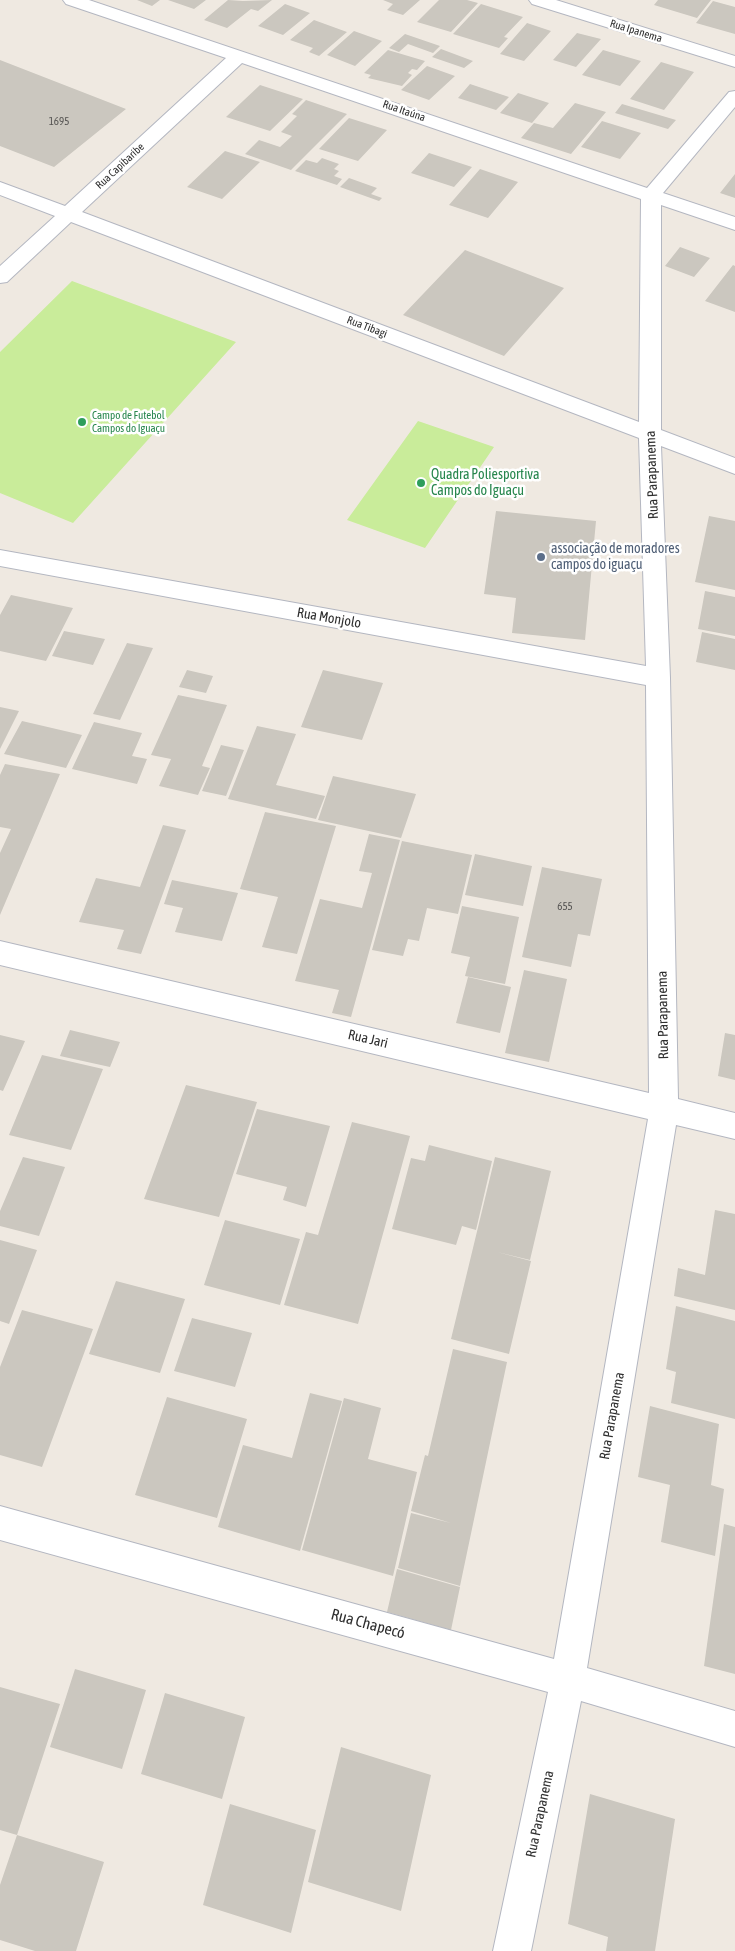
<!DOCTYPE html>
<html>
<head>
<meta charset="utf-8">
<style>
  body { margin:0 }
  canvas { display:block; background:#efe9e1 }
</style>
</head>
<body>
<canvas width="735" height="1951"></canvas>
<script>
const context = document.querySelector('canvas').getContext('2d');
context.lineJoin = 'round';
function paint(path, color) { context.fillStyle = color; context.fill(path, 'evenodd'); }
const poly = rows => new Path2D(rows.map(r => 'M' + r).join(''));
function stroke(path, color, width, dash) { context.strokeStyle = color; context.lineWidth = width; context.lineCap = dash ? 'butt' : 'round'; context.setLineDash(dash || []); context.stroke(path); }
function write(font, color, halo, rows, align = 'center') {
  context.font = font + ' "Asap Condensed",sans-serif'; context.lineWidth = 5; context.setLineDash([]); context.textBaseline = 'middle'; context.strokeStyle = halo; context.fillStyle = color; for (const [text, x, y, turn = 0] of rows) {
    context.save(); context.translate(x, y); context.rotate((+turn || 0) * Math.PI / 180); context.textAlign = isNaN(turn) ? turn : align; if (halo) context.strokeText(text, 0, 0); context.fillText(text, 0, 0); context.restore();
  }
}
paint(poly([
  [72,281,236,342,73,523,0,493,0,352],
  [418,421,494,447,425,548,347,520]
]), '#c9ec9a');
paint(poly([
  [137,0,160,0,152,6],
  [168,0,206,0,194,9],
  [228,0,243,1,272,0,258,11,251,9,227,28,204,20],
  [383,0,420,0,403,15,387,10,393,4],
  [439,0,467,0,478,3,451,32,417,22],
  [658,0,711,0,697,18,654,5],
  [713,1,735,7,735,34,696,23],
  [285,4,310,13,283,35,258,26],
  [481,4,523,17,504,37,508,38,499,48,453,34],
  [314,20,347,32,319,56,309,52,313,48,290,40],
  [527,23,551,31,524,61,500,54],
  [354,31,382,41,355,66,327,55],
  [577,33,601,39,576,67,553,60],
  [405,34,440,46,433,53,408,44,399,52,389,48],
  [441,49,473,61,464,68,432,57],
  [388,50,425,61,417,70,412,69,408,73,412,75,402,86,368,78,371,75,364,73],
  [603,50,641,61,620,86,582,75],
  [0,60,126,109,54,167,0,146],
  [661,62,694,72,664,110,630,99],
  [427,66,455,76,429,100,401,90],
  [470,84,509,97,496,110,458,98],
  [260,85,303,99,270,131,226,117],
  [518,93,549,103,532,123,500,113],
  [306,100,347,114,291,170,245,154,259,140,280,147,292,136,281,132,297,116,292,114],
  [575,103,606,112,571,154,521,138,534,123,553,128],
  [622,104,676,120,668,129,615,113],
  [349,118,387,130,358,161,319,149],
  [602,121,641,133,620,159,581,147],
  [225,151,260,162,222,199,187,187],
  [429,153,472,167,454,187,411,173],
  [322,158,339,164,334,169,339,171,334,176,342,179,337,185,295,171,306,160,317,163],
  [480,169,518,182,488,218,449,205],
  [735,174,735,198,720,193],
  [349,178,377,188,371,194,382,198,379,201,340,187],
  [680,247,710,258,694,277,665,266],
  [465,250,564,288,504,356,403,315],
  [733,265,735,266,735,312,705,301],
  [496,511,596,521,585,640,512,633,516,598,484,594],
  [709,516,735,521,735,590,695,582],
  [705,591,735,597,735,636,698,629],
  [11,595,73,608,46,661,0,651,0,615],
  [64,631,105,639,93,665,52,656],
  [702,632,735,639,735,670,696,662],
  [127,643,153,648,120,720,93,714],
  [187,670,213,676,206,693,179,687],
  [323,670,383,683,362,740,301,727],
  [178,695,227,705,202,766,210,768,198,795,159,786,171,759,151,755],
  [0,707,19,711,0,749],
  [22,721,82,735,66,768,4,754],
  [94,722,142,733,132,756,147,759,137,784,72,769],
  [257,726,296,734,276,785,325,796,316,819,228,799],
  [221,745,244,750,226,796,202,791],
  [5,764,60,774,0,915,0,853,11,829,0,827,0,775],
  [333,776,416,794,401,838,318,820],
  [265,812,336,826,297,954,262,947,278,897,240,889],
  [163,825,186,830,141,954,117,949,124,930,79,922,96,878,140,887],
  [369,834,400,840,351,1017,332,1013,339,990,295,981,320,899,362,908,372,873,359,871],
  [402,841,472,855,458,914,427,908,419,941,408,939,403,956,372,950],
  [475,854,532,866,523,906,465,895],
  [542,867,602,879,590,936,578,934,571,967,522,957],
  [172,880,238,893,222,941,175,932,183,908,164,904],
  [462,906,519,917,505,984,465,976,470,957,451,953],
  [524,970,567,979,549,1062,505,1053],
  [468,977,511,987,500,1033,456,1023],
  [70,1030,120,1042,110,1067,60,1056],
  [725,1033,735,1035,735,1080,718,1076],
  [0,1035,25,1041,3,1091,0,1090],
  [42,1055,103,1069,71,1150,9,1135],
  [186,1085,257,1102,219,1217,144,1199],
  [257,1109,330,1126,306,1207,283,1200,287,1187,236,1174],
  [352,1122,410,1136,358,1324,284,1305,306,1232,318,1235],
  [429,1145,492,1161,476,1230,462,1226,456,1245,392,1229,411,1158,425,1161],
  [23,1157,65,1167,39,1236,0,1226,0,1211],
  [495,1157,551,1171,530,1260,497,1252,531,1261,509,1354,451,1339],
  [715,1210,735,1214,735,1310,674,1296,678,1268,705,1275],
  [225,1220,300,1239,280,1305,204,1285],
  [0,1240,37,1250,9,1324,0,1321],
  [116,1281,185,1299,160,1373,89,1354],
  [676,1306,735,1321,735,1419,671,1403,676,1372,666,1369],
  [22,1310,93,1329,42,1467,0,1455,0,1367],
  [192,1318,252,1333,235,1387,174,1371],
  [453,1349,507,1362,460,1586,398,1568,411,1513,451,1523,411,1511,425,1455,428,1456],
  [310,1393,342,1401,300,1551,218,1527,243,1445,292,1458],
  [167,1397,247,1419,217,1518,135,1495],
  [344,1398,381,1408,368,1459,417,1472,393,1576,302,1550],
  [650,1406,719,1424,711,1485,724,1489,715,1556,661,1542,670,1485,638,1477],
  [724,1524,735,1527,735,1674,704,1666],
  [397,1569,460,1587,451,1630,387,1612],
  [75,1669,146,1690,122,1769,50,1747],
  [0,1687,60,1704,17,1835,0,1830],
  [165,1693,245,1717,222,1799,141,1774],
  [341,1747,431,1775,401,1911,308,1882],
  [590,1794,675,1819,655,1951,606,1951,608,1937,568,1924],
  [230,1804,316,1830,291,1933,203,1905],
  [17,1835,104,1862,76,1951,35,1951,0,1940,0,1885]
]), '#cbc7bf');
const minor = poly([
  [63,0,89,0,647,188,729,92,735,91,735,107,663,193,735,217,735,230,661,205,661,430,735,458,735,474,661,446,670,678,678,1099,735,1113,735,1139,676,1125,587,1668,735,1711,735,1747,581,1701,531,1951,493,1951,548,1692,0,1540,0,1506,554,1659,648,1119,0,965,0,941,649,1093,646,685,0,566,0,550,646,666,639,438,71,222,7,282,0,283,0,266,55,216,0,195,0,182,65,206,226,58,66,4,63,0],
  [242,63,641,199,639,422,82,212,242,63],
  [529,0,556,0,735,56,735,67,532,4,529,0]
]);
stroke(minor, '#b4b7c1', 2);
paint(minor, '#fff');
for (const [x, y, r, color] of [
  [82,422,5,"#2e9e5b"],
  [421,483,5,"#2e9e5b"],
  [541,557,5,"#5c6f8a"]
]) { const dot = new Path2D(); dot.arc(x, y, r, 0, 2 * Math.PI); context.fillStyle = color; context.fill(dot); stroke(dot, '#fff', 2); }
write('11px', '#2e2e2e', '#fff', [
  ["Rua Ipanema",636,31,17],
  ["Rua Itaúna",404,111,19],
  ["Rua Capibaribe",120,166,-43],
  ["Rua Tibagi",367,327,21]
]);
write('11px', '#555452', null, [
  ["1695",59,122],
  ["655",565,907]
]);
write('11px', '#27864d', '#fff', [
  ["Campo de Futebol",92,416],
  ["Campos do Iguaçu",92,429]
], 'left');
write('14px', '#27864d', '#fff', [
  ["Quadra Poliesportiva",431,475],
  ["Campos do Iguaçu",431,491]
], 'left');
write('14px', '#2e2e2e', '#fff', [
  ["Rua Parapanema",652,475,-92],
  ["Rua Monjolo",329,618,10],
  ["Rua Parapanema",663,1015,-91],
  ["Rua Jari",368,1039,13],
  ["Rua Parapanema",612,1416,-80],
  ["Rua Parapanema",540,1814,-78]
]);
write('14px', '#4e5e75', '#fff', [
  ["associação de moradores",551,549],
  ["campos do iguaçu",551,565]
], 'left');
write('16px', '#2e2e2e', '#fff', [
  ["Rua Chapecó",368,1624,15]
]);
</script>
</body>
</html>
